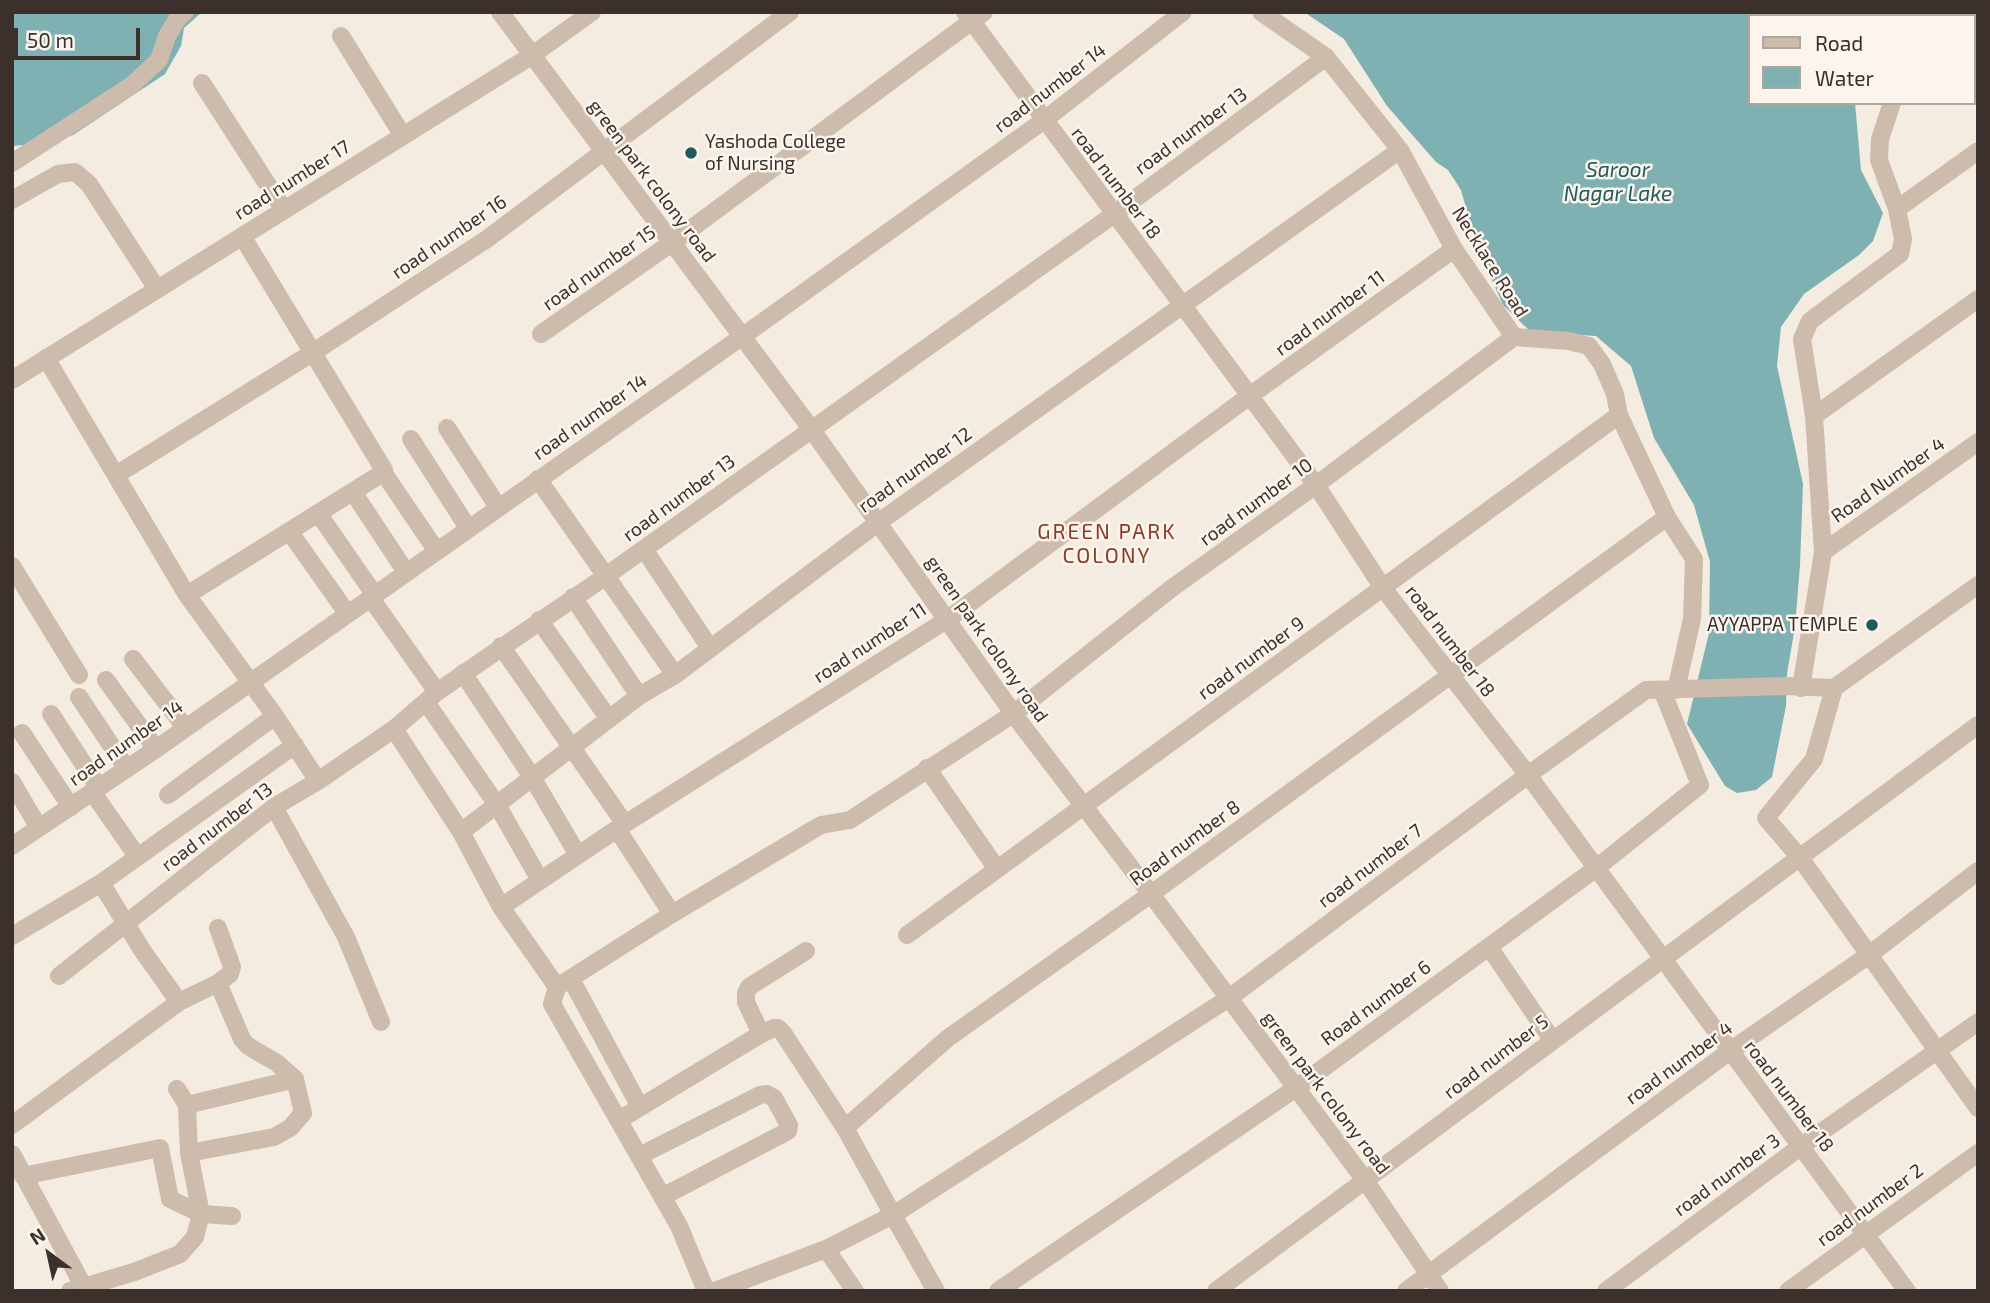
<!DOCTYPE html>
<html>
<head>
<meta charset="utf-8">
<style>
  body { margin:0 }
  #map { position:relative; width:1990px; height:1303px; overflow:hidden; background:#f4ebe1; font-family:"Exo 2",sans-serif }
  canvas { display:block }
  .frame { position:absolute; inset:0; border:14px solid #3b302b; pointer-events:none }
  .legend { position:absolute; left:1748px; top:14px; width:228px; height:91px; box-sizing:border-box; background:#fbf5ee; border:2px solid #aea6a0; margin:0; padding:9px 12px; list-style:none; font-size:21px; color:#3b302b }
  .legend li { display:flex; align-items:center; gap:14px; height:35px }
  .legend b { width:35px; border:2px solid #aea6a0 }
  .north { position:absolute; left:14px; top:1219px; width:70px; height:70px; -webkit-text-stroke:5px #fbf5ee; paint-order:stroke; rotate:327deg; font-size:19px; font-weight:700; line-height:28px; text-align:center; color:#3b302b }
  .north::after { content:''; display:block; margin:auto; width:24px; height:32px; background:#3b302b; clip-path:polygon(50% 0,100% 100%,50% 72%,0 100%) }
  .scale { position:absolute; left:14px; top:28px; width:126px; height:32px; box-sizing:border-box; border:4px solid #3b302b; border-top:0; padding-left:9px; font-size:21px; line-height:24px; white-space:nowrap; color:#3b302b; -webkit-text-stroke:5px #fbf5ee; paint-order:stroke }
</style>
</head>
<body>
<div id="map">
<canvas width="1990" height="1303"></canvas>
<div class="frame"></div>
<ul class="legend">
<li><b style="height:9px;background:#cdbbac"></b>Road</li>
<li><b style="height:19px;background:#7fb0b2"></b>Water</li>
</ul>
<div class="north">N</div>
<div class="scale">50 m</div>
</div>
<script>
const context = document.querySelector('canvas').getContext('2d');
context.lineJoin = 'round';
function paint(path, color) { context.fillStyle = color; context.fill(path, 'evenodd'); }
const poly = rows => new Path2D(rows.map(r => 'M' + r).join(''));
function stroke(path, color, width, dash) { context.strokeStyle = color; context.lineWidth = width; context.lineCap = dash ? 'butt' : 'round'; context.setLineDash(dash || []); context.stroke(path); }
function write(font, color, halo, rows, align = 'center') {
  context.font = font + ' "Exo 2",sans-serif'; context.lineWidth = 5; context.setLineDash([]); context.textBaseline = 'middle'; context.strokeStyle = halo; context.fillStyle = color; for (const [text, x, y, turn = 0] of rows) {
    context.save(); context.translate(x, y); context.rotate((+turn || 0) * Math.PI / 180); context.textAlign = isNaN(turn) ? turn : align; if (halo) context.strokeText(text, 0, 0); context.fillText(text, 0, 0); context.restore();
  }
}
paint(poly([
  [12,12,202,12,184,28,181,46,165,74,73,135,52,143,12,146],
  [1304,12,1891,12,1890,16,1750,16,1750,103,1855,103,1861,170,1883,213,1873,241,1859,255,1804,294,1781,327,1777,366,1803,484,1800,565,1795,627,1787,673,1786,706,1772,777,1756,790,1737,793,1725,786,1687,724,1709,633,1710,562,1694,505,1654,438,1631,366,1596,336,1531,332,1503,305,1477,246,1461,190,1448,170,1436,162,1387,106,1344,39]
]), '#7fb0b2');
stroke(poly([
  [500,12,812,430,1018,720,1151,894,1365,1180,1440,1291],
  [965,12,1316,485,1383,588,1528,775,1907,1291],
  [1261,12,1326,57,1400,150,1454,249,1514,337,1569,341,1589,346,1602,364,1615,394,1619,415,1667,517,1694,559,1692,619,1676,690],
  [1923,16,1924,12],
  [1960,16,1964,12],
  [341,36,403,136],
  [202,83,284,210],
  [12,163,132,85,159,60,167,36,178,18,185,12],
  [12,200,58,174,75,172,89,184,157,289],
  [1897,209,1978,151],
  [541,334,673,242,984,12],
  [46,358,187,595,275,716,318,781],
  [12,380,531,56,592,12],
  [1814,416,1978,299],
  [447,428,498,507],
  [411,439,468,528],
  [383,472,436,550],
  [116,475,312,353,487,239,790,12],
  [538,479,675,675],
  [353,492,406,572],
  [318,513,374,594],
  [289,531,347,613],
  [644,549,710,648],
  [1823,552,1978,442],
  [12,566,79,675],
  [187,595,381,474,384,470,242,236],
  [370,597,437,692],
  [573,597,639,696],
  [539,620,609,719],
  [501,646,625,824],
  [133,659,185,727],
  [463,673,532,777,578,855],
  [106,680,156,749],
  [1801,688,1823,552,1814,416,1802,339,1810,321,1900,254,1903,239,1897,209,1879,160,1880,139,1892,103],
  [1834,688,1814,759,1766,818,1801,859,1978,1108],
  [79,697,127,769],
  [426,702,497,805,540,880],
  [51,714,99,788],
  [394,729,461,832,501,907,557,987,552,1004,679,1226,706,1291],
  [22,733,71,807],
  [927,768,997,869],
  [12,782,39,828],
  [93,793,137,856],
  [168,795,275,716],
  [274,807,346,937,381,1022],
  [617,829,672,914],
  [461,832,639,696,675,675,879,522,1400,150],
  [12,846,156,749,743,336,1043,121,1183,12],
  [101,883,142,950,179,1002],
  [501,907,617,829,948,619,1248,397,1454,249],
  [907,935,1619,415],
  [12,936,101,883,295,745],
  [1489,947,1553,1041],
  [59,976,274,807,318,781,394,729,437,692,606,576,1113,215,1326,57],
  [571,979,640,1107],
  [557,987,672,914,821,825,850,820,1013,714,1172,588,1316,485,1514,337],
  [761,1034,774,1028,778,1028,783,1033,845,1128,948,1038,1151,894,1667,517],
  [187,1105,295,1079],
  [619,1120,761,1034,746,1002,746,993,749,987,806,951],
  [12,1125,179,1002,218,983],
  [845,1128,893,1215,1229,998,1528,775,1646,690,1786,686,1834,688,1978,585],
  [189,1153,274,1137,290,1128,303,1113,295,1079,277,1063,248,1046,242,1039,218,983,230,974,232,967,218,928],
  [639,1156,760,1095,767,1094,774,1098,789,1125,788,1131,662,1197],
  [23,1176,160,1148,170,1199,201,1214,232,1216],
  [826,1249,855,1291],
  [70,1291,134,1272,180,1254,195,1237,201,1214,189,1153,187,1105,177,1089],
  [715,1291,826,1249,893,1215,936,1291],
  [998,1291,1296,1088,1595,869,1700,785,1662,690],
  [1216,1291,1978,725],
  [1406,1291,1730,1051,1869,955,1978,871],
  [1606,1291,1800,1147,1978,1022],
  [1788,1291,1978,1153]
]), '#cdbbac', 18);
stroke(poly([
  [12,1154,86,1291]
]), '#cdbbac', 18);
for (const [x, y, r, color] of [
  [691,153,7,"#1f5a5e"],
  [1872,625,7,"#1f5a5e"]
]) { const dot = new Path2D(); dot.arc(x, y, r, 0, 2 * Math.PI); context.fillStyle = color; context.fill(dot); stroke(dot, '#fbf5ee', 2.5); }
write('19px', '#3b302b', '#fbf5ee', [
  ["road number 14",1050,88,-37],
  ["road number 13",1191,131,-36],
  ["road number 17",292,180,-32],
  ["green park colony road",652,181,53],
  ["road number 18",1116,183,53],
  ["road number 16",449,237,-34],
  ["Necklace Road",1490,262,58],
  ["road number 15",599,268,-35],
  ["road number 11",1330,313,-36],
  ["road number 14",590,417,-35],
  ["road number 12",915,470,-35],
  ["Road Number 4",1888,480,-35],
  ["road number 13",679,498,-36],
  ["road number 10",1256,502,-36],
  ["green park colony road",987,639,55],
  ["road number 18",1450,641,53],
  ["road number 11",870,643,-33],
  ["road number 9",1251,658,-36],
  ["road number 14",126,743,-35],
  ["road number 13",217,827,-37],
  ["Road number 8",1185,843,-36],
  ["road number 7",1370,866,-37],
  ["Road number 6",1376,1003,-36],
  ["road number 5",1496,1057,-37],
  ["road number 4",1679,1063,-36],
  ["green park colony road",1326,1093,53],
  ["road number 18",1789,1096,53],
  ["road number 3",1727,1175,-36],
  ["road number 2",1870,1205,-36]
]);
write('19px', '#3b302b', '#fbf5ee', [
  ["Yashoda College",705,142],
  ["of Nursing",705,164],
  ["AYYAPPA TEMPLE",1858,625,"right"]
], 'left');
write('italic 21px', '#1f5a5e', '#fbf5ee', [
  ["Saroor",1618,170],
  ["Nagar Lake",1618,194]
]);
context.letterSpacing = '2px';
write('21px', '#8c3b22', '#fbf5ee', [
  ["GREEN PARK",1107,532],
  ["COLONY",1107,556]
]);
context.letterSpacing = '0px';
</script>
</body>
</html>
